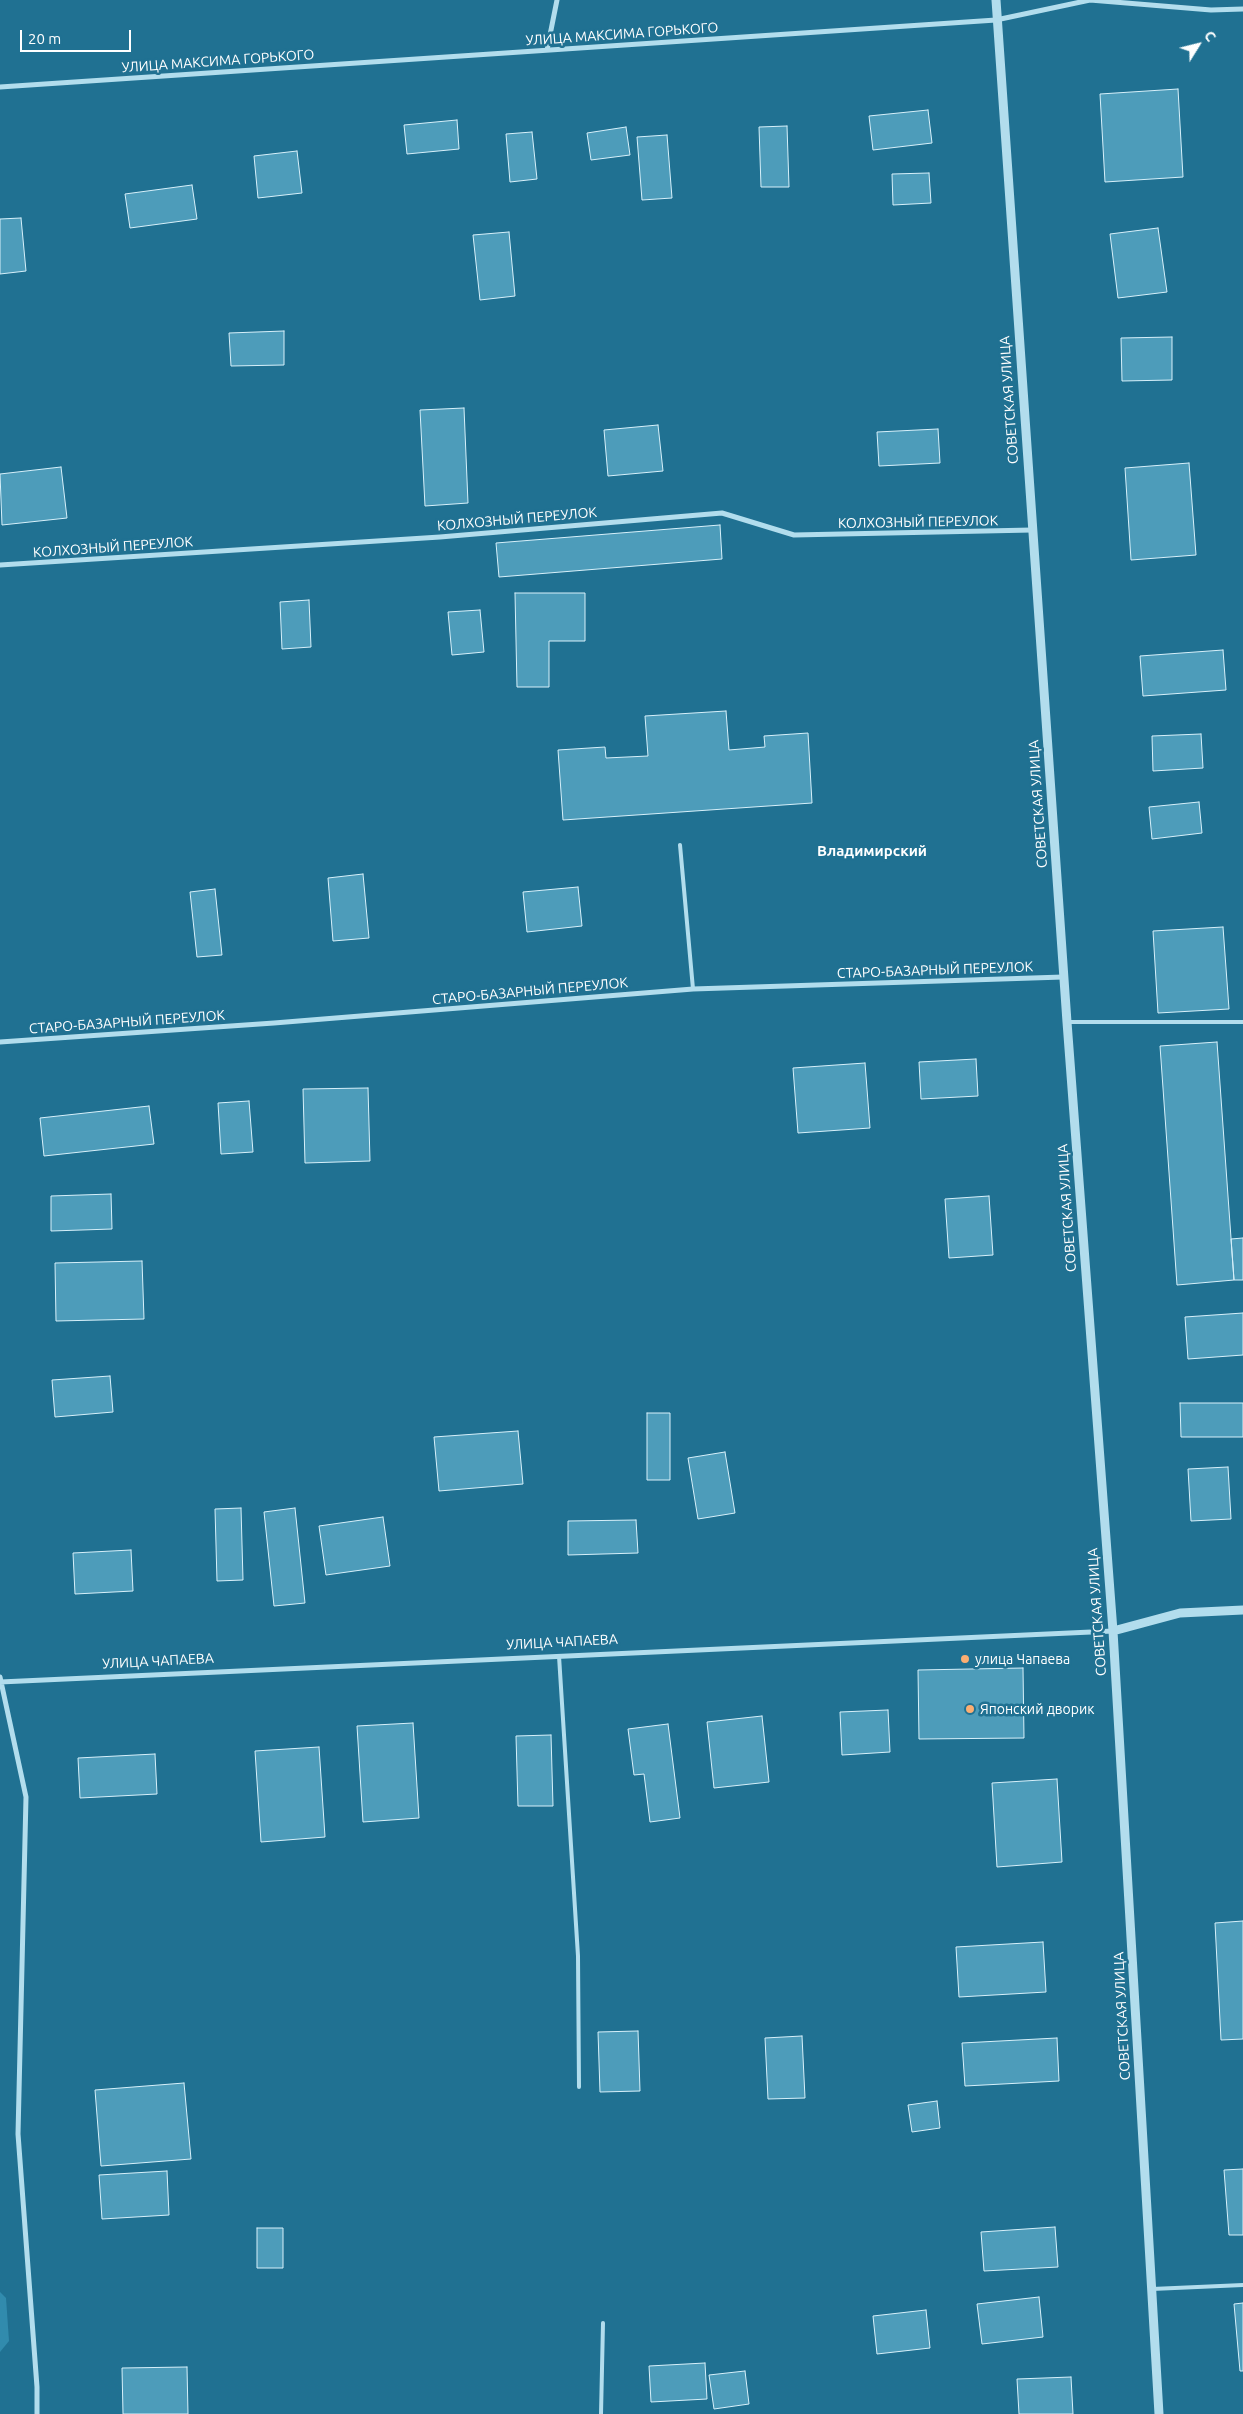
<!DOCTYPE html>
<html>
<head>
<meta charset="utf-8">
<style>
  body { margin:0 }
  #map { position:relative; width:1243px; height:2414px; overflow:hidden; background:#207192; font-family:Ubuntu,sans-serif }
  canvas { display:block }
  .north { position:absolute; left:1173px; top:20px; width:50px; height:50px; -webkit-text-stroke:4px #207192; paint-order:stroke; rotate:54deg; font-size:14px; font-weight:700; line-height:20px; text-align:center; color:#fff }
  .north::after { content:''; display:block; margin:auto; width:18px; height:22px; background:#fff; clip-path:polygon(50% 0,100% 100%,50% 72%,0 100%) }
  .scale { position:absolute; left:20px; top:30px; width:111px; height:22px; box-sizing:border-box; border:2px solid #fff; border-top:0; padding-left:6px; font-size:15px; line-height:18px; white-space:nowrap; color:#fff; -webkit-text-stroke:4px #207192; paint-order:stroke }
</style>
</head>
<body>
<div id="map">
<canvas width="1243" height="2414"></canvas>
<div class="north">С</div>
<div class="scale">20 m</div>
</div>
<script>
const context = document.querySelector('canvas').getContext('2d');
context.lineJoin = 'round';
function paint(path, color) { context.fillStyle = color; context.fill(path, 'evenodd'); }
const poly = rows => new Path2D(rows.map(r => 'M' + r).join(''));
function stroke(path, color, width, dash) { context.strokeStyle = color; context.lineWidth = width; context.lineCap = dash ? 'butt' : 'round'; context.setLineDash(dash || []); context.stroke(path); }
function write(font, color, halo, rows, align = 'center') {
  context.font = font + ' Ubuntu,sans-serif'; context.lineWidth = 5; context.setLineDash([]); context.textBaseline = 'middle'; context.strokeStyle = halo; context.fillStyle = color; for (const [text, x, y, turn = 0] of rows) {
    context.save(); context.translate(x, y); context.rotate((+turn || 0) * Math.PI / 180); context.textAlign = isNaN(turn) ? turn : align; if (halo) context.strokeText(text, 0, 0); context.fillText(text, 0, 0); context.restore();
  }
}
paint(poly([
  [0,2292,6,2298,9,2341,0,2352]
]), '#318bad');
const building = poly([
  [1178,89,1183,177,1105,182,1100,94,1178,89],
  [928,110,932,143,873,150,869,116,928,110],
  [457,120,459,149,407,154,404,125,457,120],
  [787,126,789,187,761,187,759,127,787,126],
  [626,127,630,155,591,160,587,133,626,127],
  [532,132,537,179,510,182,506,134,532,132],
  [667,135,672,198,642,200,637,137,667,135],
  [297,151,302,193,258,198,254,156,297,151],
  [929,173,931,203,893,205,892,174,929,173],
  [192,185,197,219,130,228,125,194,192,185],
  [21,218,26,271,0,274,0,219,21,218],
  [1158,228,1167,292,1118,298,1110,234,1158,228],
  [509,232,515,296,480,300,473,235,509,232],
  [284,331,284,365,231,366,229,333,284,331],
  [1172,337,1172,380,1122,381,1121,338,1172,337],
  [464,408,468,503,425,506,420,410,464,408],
  [658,425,663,471,608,476,604,430,658,425],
  [938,429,940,463,879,466,877,432,938,429],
  [1189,463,1196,555,1131,560,1125,468,1189,463],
  [61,467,67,518,2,525,0,474,61,467],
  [720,525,722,559,499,577,496,543,720,525],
  [515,593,585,593,585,641,549,641,549,687,517,687,515,593],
  [309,600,311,647,282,649,280,602,309,600],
  [480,610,484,652,452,655,448,612,480,610],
  [1223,650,1226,690,1143,696,1140,656,1223,650],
  [726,711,729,750,765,747,764,736,808,733,812,803,563,820,558,750,605,747,606,758,648,756,645,716,726,711],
  [1201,734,1203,768,1153,771,1152,736,1201,734],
  [1199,802,1202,833,1152,839,1149,807,1199,802],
  [363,874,369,938,333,941,328,878,363,874],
  [578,887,582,926,527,932,523,892,578,887],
  [215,889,222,955,197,957,190,892,215,889],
  [1223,927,1229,1009,1158,1013,1153,931,1223,927],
  [1217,1042,1234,1280,1177,1285,1160,1046,1217,1042],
  [976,1059,978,1096,921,1099,919,1062,976,1059],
  [865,1063,870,1128,798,1133,793,1068,865,1063],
  [368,1088,370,1161,305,1163,303,1089,368,1088],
  [249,1101,253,1152,221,1154,218,1103,249,1101],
  [149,1106,154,1144,44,1156,40,1118,149,1106],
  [111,1194,112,1229,51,1231,51,1196,111,1194],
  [989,1196,993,1255,949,1258,945,1199,989,1196],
  [1243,1238,1243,1280,1234,1280,1231,1239,1243,1238],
  [142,1261,144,1319,56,1321,55,1263,142,1261],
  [1243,1313,1243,1355,1188,1359,1185,1317,1243,1313],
  [110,1376,113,1412,55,1417,52,1380,110,1376],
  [1180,1403,1243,1403,1243,1437,1181,1437,1180,1403],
  [647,1413,670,1413,670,1480,647,1480,647,1413],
  [518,1431,523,1484,439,1491,434,1437,518,1431],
  [725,1452,735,1513,698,1519,688,1458,725,1452],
  [1228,1467,1231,1519,1191,1521,1188,1469,1228,1467],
  [241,1508,243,1580,217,1581,215,1509,241,1508],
  [295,1508,305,1603,274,1606,264,1512,295,1508],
  [383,1517,390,1566,326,1575,319,1526,383,1517],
  [636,1520,638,1553,568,1555,568,1521,636,1520],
  [131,1550,133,1591,75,1594,73,1553,131,1550],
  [1023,1668,1024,1738,919,1739,918,1670,1023,1668],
  [888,1710,890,1752,842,1755,840,1712,888,1710],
  [762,1716,769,1782,714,1788,707,1722,762,1716],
  [413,1723,419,1818,363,1822,357,1726,413,1723],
  [668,1724,680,1818,650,1822,644,1774,634,1775,628,1729,668,1724],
  [551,1735,553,1806,518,1806,516,1736,551,1735],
  [319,1747,325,1837,261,1842,255,1751,319,1747],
  [155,1754,157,1794,80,1798,78,1758,155,1754],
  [1057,1779,1062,1862,997,1867,992,1783,1057,1779],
  [1243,1921,1243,2039,1221,2040,1215,1923,1243,1921],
  [1043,1942,1046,1992,959,1997,956,1947,1043,1942],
  [638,2031,640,2091,600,2092,598,2032,638,2031],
  [802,2036,805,2098,768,2099,765,2038,802,2036],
  [1057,2038,1059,2081,965,2086,962,2043,1057,2038],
  [184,2083,191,2159,101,2166,95,2090,184,2083],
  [937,2101,940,2128,912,2132,908,2105,937,2101],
  [1243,2169,1243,2235,1229,2235,1224,2170,1243,2169],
  [167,2171,169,2215,102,2219,99,2175,167,2171],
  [1055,2227,1058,2267,984,2271,981,2232,1055,2227],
  [257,2228,283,2228,283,2268,257,2268,257,2228],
  [1039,2297,1043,2337,982,2344,977,2304,1039,2297],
  [1243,2303,1243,2371,1240,2371,1234,2304,1243,2303],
  [926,2310,930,2348,877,2354,873,2316,926,2310],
  [705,2363,707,2399,651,2402,649,2366,705,2363],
  [187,2367,188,2414,123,2414,122,2368,187,2367],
  [745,2371,749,2404,714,2409,709,2375,745,2371],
  [1071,2377,1073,2414,1019,2414,1017,2379,1071,2377]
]);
paint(building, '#4d9cba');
stroke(building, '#d7f0fa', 1);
stroke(poly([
  [680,845,693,989],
  [1067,1022,1243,1022],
  [559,1656,578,1956,579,2087],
  [1152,2289,1243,2285],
  [601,2414,603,2323]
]), '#b2dded', 4);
stroke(poly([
  [547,50,557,0],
  [0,87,996,20,1090,0,1211,10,1243,9],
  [0,565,440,537,722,513,794,535,1032,530],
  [0,1042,274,1023,693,989,1063,977],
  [0,1677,26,1797,18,2134,37,2387,37,2414],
  [0,1682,1113,1631]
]), '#b2dded', 5);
stroke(poly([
  [996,0,1067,1022,1113,1631,1159,2414],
  [1113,1631,1180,1613,1243,1610]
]), '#b2dded', 9);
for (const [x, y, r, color] of [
  [965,1659,5,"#fbae72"],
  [970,1709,5,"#fbae72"]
]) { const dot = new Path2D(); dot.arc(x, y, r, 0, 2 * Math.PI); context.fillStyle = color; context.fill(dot); stroke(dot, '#207192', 2); }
write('14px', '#fff', '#207192', [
  ["УЛИЦА МАКСИМА ГОРЬКОГО",622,34,-4],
  ["УЛИЦА МАКСИМА ГОРЬКОГО",218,61,-4],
  ["СОВЕТСКАЯ УЛИЦА",1009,400,-94],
  ["КОЛХОЗНЫЙ ПЕРЕУЛОК",517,519,-5],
  ["КОЛХОЗНЫЙ ПЕРЕУЛОК",918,522,-1],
  ["КОЛХОЗНЫЙ ПЕРЕУЛОК",113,547,-4],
  ["СОВЕТСКАЯ УЛИЦА",1038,804,-94],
  ["СТАРО-БАЗАРНЫЙ ПЕРЕУЛОК",935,970,-2],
  ["СТАРО-БАЗАРНЫЙ ПЕРЕУЛОК",530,991,-5],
  ["СТАРО-БАЗАРНЫЙ ПЕРЕУЛОК",127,1022,-4],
  ["СОВЕТСКАЯ УЛИЦА",1067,1208,-94],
  ["СОВЕТСКАЯ УЛИЦА",1097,1612,-94],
  ["УЛИЦА ЧАПАЕВА",562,1642,-3],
  ["УЛИЦА ЧАПАЕВА",158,1661,-3],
  ["СОВЕТСКАЯ УЛИЦА",1122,2016,-93]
]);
write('14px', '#fff', '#207192', [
  ["улица Чапаева",975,1659],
  ["Японский дворик",980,1709]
], 'left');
write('bold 15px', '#fff', '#207192', [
  ["Владимирский",872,851]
]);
</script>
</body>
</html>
